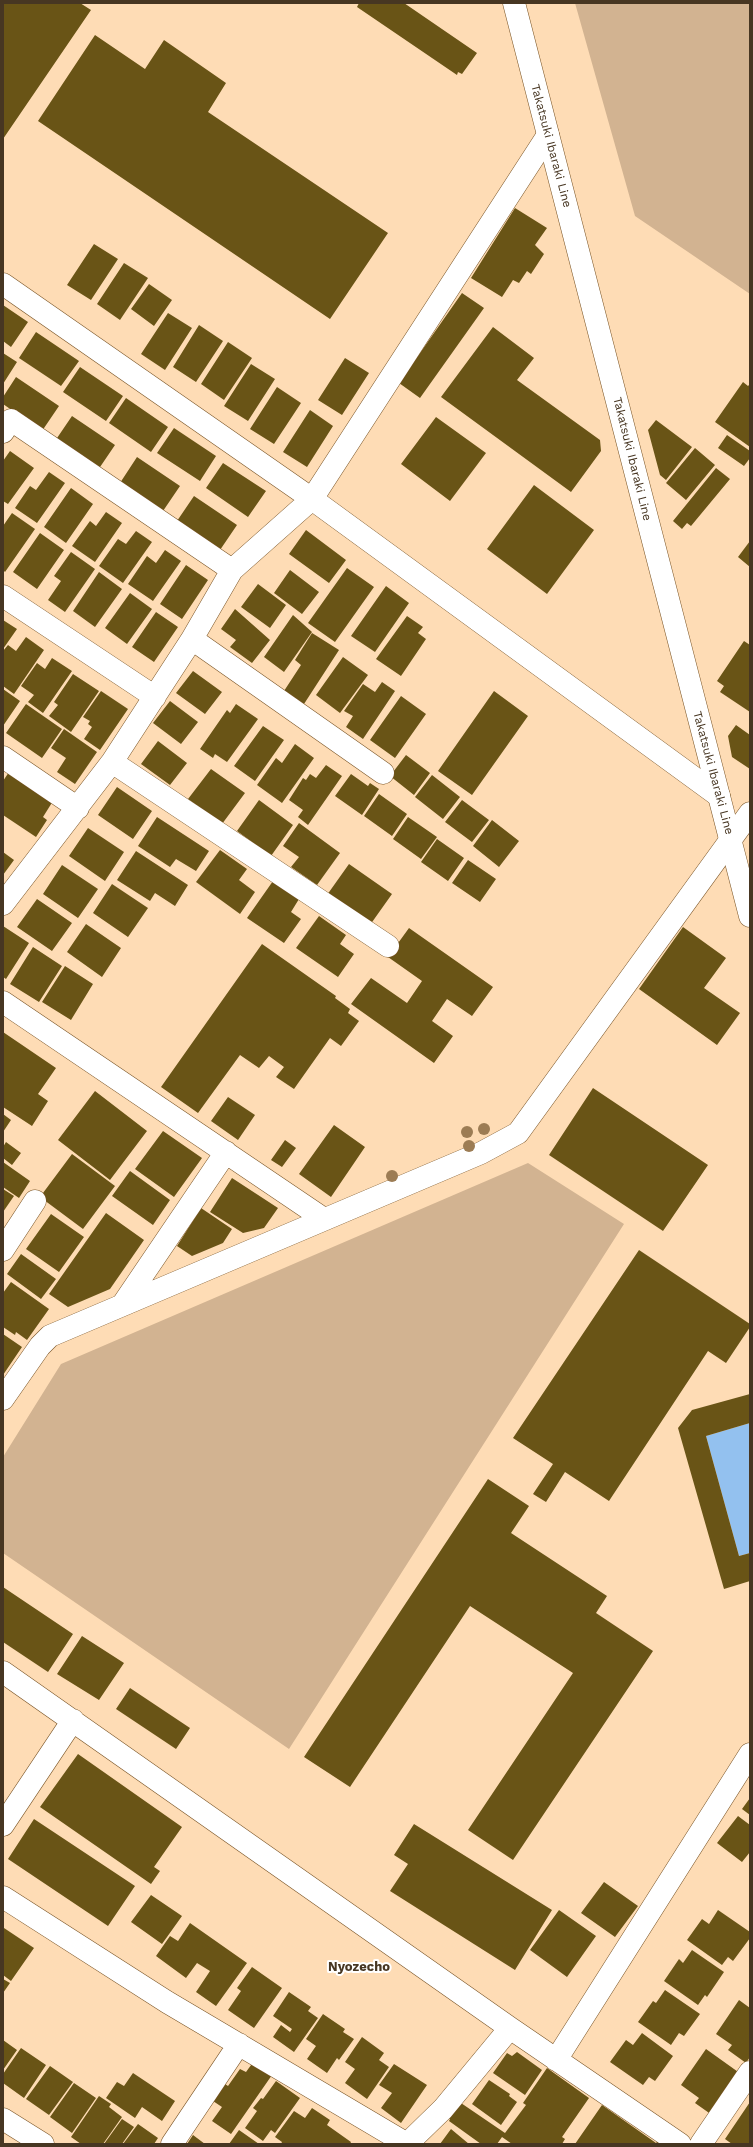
<!DOCTYPE html>
<html>
<head>
<meta charset="utf-8">
<style>
  body { margin:0 }
  #map { position:relative; width:753px; height:2147px; overflow:hidden; background:#fedcb5; font-family:"Work Sans",sans-serif }
  canvas { display:block }
  .frame { position:absolute; inset:0; border:4px solid #473622; pointer-events:none }
</style>
</head>
<body>
<div id="map">
<canvas width="753" height="2147"></canvas>
<div class="frame"></div>
</div>
<script>
const context = document.querySelector('canvas').getContext('2d');
context.lineJoin = 'round';
function paint(path, color) { context.fillStyle = color; context.fill(path, 'evenodd'); }
const poly = rows => new Path2D(rows.map(r => 'M' + r).join(''));
function stroke(path, color, width, dash) { context.strokeStyle = color; context.lineWidth = width; context.lineCap = dash ? 'butt' : 'round'; context.setLineDash(dash || []); context.stroke(path); }
function write(font, color, halo, rows, align = 'center') {
  context.font = font + ' "Work Sans",sans-serif'; context.lineWidth = 4; context.setLineDash([]); context.textBaseline = 'middle'; context.strokeStyle = halo; context.fillStyle = color; for (const [text, x, y, turn = 0] of rows) {
    context.save(); context.translate(x, y); context.rotate((+turn || 0) * Math.PI / 180); context.textAlign = isNaN(turn) ? turn : align; if (halo) context.strokeText(text, 0, 0); context.fillText(text, 0, 0); context.restore();
  }
}
paint(poly([
  [575,3,750,3,750,294,635,216],
  [528,1163,624,1224,289,1749,3,1553,3,1457,61,1364]
]), '#d2b391');
paint(poly([
  [750,1423,750,1553,739,1556,706,1436]
]), '#93c1ef');
paint(poly([
  [3,3,80,3,91,10,3,139],
  [359,3,404,3,477,53,462,74,458,72,457,75,357,7],
  [95,35,145,69,164,40,226,83,208,112,388,233,330,319,38,121],
  [515,208,547,228,535,245,544,254,531,274,527,271,519,283,513,280,502,297,471,278],
  [94,244,118,259,91,300,67,285],
  [124,263,148,278,120,320,97,304],
  [149,284,172,300,154,326,131,309],
  [462,293,484,308,420,398,399,383],
  [3,305,28,322,11,347,3,341],
  [168,313,192,328,165,370,141,354],
  [199,325,223,341,196,382,173,367],
  [493,327,534,358,517,380,600,440,601,451,571,492,441,397],
  [36,332,79,361,61,386,19,358],
  [228,342,252,358,224,400,201,384],
  [3,353,17,362,3,384],
  [345,358,369,373,342,415,318,400],
  [251,364,275,379,248,421,224,406],
  [80,367,123,396,106,421,63,392],
  [16,377,59,406,42,431,3,404,3,397],
  [743,382,748,386,750,384,750,447,715,422],
  [277,387,301,403,274,444,250,429],
  [126,398,168,427,151,452,109,423],
  [310,410,333,426,307,467,283,452],
  [72,416,115,445,98,470,55,441],
  [436,417,486,453,450,501,401,464],
  [656,420,692,447,666,480,660,475,648,430],
  [174,428,216,456,200,481,157,453],
  [727,435,750,451,750,458,744,466,718,448],
  [695,448,715,465,686,500,666,483],
  [10,451,34,468,8,504,3,501,3,461],
  [137,457,180,486,163,511,120,483],
  [223,463,266,491,248,517,206,488],
  [716,468,730,479,691,526,687,523,682,529,673,521],
  [49,472,65,483,37,523,15,508,30,486,36,490],
  [534,485,594,530,547,594,487,549],
  [71,488,93,504,66,543,44,527],
  [194,496,237,525,220,550,177,521],
  [106,512,122,523,95,562,72,546,90,521,96,526],
  [12,513,35,529,5,572,3,570,3,526],
  [306,530,346,560,329,583,289,554],
  [136,531,152,542,123,583,99,566,118,539,126,544],
  [40,533,64,550,37,589,13,572],
  [750,541,750,567,738,557],
  [165,550,181,561,153,601,128,584,147,556,156,563],
  [71,552,95,569,65,612,48,600,61,581,54,576],
  [186,565,208,580,182,619,160,604],
  [347,568,374,587,335,642,308,623],
  [290,570,319,592,302,614,274,593],
  [99,572,122,589,95,627,73,611],
  [258,584,286,605,270,628,241,607],
  [386,586,409,603,375,652,351,636],
  [130,593,152,609,127,644,105,628],
  [235,609,270,640,252,663,230,647,236,640,221,629],
  [156,612,178,627,154,662,132,647],
  [293,615,312,632,284,672,264,657],
  [407,616,423,627,418,633,426,639,401,676,376,659],
  [3,620,17,629,3,649],
  [312,633,339,650,304,704,284,691,301,665,295,660],
  [26,637,44,650,14,694,3,686,3,651,8,645,16,651],
  [744,641,750,645,750,712,720,692,724,686,717,681],
  [343,657,368,675,340,713,316,695],
  [52,658,72,671,43,713,28,702,34,695,21,686,37,663,45,669],
  [193,671,222,692,205,714,176,693],
  [73,674,99,691,71,732,49,716,58,705,54,702],
  [382,682,395,691,363,739,346,727,353,716,344,711,363,684,375,692],
  [3,689,20,701,3,726],
  [101,691,128,709,100,750,84,739,92,727,88,724,90,721,83,717],
  [494,691,528,716,472,795,438,771],
  [401,696,426,714,395,758,370,740],
  [170,701,198,722,181,744,153,723],
  [26,704,62,729,42,758,6,733],
  [236,704,258,719,227,762,215,754,213,758,200,749,227,710,230,713],
  [736,725,750,735,750,769,732,757,728,736],
  [263,726,284,740,255,781,234,766],
  [64,729,97,752,75,784,57,772,66,758,51,748],
  [158,741,187,763,170,785,141,764],
  [295,744,314,758,282,803,257,785,276,758,282,763],
  [406,755,430,773,414,795,390,776],
  [326,765,342,776,308,825,298,817,303,810,289,800,303,778,306,780,310,774,316,778],
  [211,769,245,793,222,824,188,799],
  [9,772,53,801,43,817,47,820,36,837,3,815,3,781],
  [351,774,368,786,370,783,379,789,362,815,335,796],
  [432,775,460,797,443,819,415,797],
  [117,787,152,811,133,839,98,815],
  [379,794,407,814,392,836,364,816],
  [259,800,293,825,271,856,237,831],
  [462,800,489,820,472,842,445,822],
  [157,817,209,851,196,871,176,859,170,867,138,846],
  [408,817,437,837,421,859,393,839],
  [492,820,519,841,499,867,473,846],
  [299,823,340,853,317,885,291,867,299,857,283,846],
  [88,828,124,852,105,881,69,856],
  [437,839,464,858,448,881,421,862],
  [220,850,247,869,239,880,255,892,240,914,196,882],
  [136,851,188,885,175,906,155,893,150,901,117,880],
  [3,852,14,860,3,875],
  [468,860,496,879,480,902,452,883],
  [349,864,392,894,370,925,327,895],
  [62,865,98,889,78,918,43,894],
  [273,881,299,899,291,912,301,919,284,943,247,918],
  [112,884,148,908,128,937,93,913],
  [37,899,72,923,52,951,17,927],
  [319,916,346,935,340,944,354,954,338,977,296,948],
  [86,924,121,948,102,977,67,952],
  [3,926,29,943,6,979,3,977],
  [683,927,726,958,704,988,740,1013,717,1045,639,989],
  [409,928,493,987,472,1016,447,999,432,1021,453,1036,434,1063,351,1004,371,978,407,1003,422,981,388,957],
  [262,944,336,996,335,998,350,1009,348,1013,359,1021,341,1046,330,1038,294,1089,276,1077,284,1067,269,1056,259,1068,240,1055,198,1113,161,1087],
  [33,947,62,966,39,1002,10,984],
  [65,966,93,984,71,1020,42,1002],
  [3,1032,56,1068,38,1094,48,1101,32,1126,3,1107],
  [593,1088,708,1165,663,1231,549,1155],
  [95,1091,147,1131,110,1180,58,1140],
  [228,1097,255,1115,238,1140,211,1121],
  [3,1114,11,1120,3,1132],
  [334,1125,365,1147,331,1197,299,1174],
  [163,1131,202,1158,174,1197,135,1169],
  [285,1140,296,1148,282,1167,271,1160],
  [6,1142,21,1153,12,1165,3,1158,3,1147],
  [72,1154,115,1186,83,1229,40,1197],
  [3,1162,30,1181,19,1198,3,1187],
  [130,1171,170,1200,153,1225,112,1196],
  [232,1178,278,1208,264,1228,243,1233,210,1212],
  [3,1189,14,1196,3,1212],
  [201,1208,232,1229,223,1243,192,1256,177,1246],
  [106,1213,144,1240,110,1289,68,1307,49,1294],
  [51,1214,84,1237,59,1272,26,1249],
  [639,1250,750,1324,750,1327,726,1363,708,1351,609,1501,565,1472,546,1502,533,1494,553,1464,513,1438],
  [21,1254,56,1279,41,1299,7,1274],
  [11,1282,49,1309,27,1340,16,1332,15,1335,3,1327,3,1293],
  [3,1334,22,1347,3,1375],
  [750,1394,750,1423,706,1436,739,1556,750,1553,750,1581,724,1589,678,1428,692,1410],
  [488,1479,529,1506,511,1533,607,1596,596,1613,653,1651,513,1860,468,1830,573,1673,470,1606,350,1787,304,1757],
  [3,1587,73,1634,48,1672,3,1642],
  [82,1636,124,1663,99,1700,57,1674],
  [130,1688,190,1728,176,1749,116,1709],
  [78,1754,182,1827,154,1867,160,1871,151,1884,40,1807],
  [750,1798,750,1815,742,1809],
  [738,1816,750,1825,750,1852,742,1862,717,1843],
  [34,1819,135,1886,108,1926,8,1859],
  [414,1824,552,1910,515,1970,390,1891,408,1864,394,1855],
  [604,1882,638,1906,615,1937,581,1913],
  [151,1895,182,1916,162,1944,131,1922],
  [559,1910,596,1936,567,1977,530,1950],
  [718,1910,750,1932,750,1938,733,1961,728,1957,722,1965,687,1940,702,1919,709,1924],
  [190,1923,247,1963,216,2006,196,1992,210,1971,197,1963,186,1978,156,1956,170,1936,178,1941],
  [4,1928,34,1948,11,1981,3,1975],
  [692,1950,724,1972,707,1997,705,1995,698,2005,664,1981,679,1959,683,1963],
  [252,1967,282,1988,254,2028,228,2010,241,1991,237,1988],
  [3,1979,10,1983,3,1993],
  [665,1990,700,2014,684,2036,679,2033,671,2045,638,2022,653,2001,656,2003],
  [289,1992,311,2007,308,2011,318,2018,294,2052,273,2037,281,2025,290,2032,292,2029,273,2016],
  [739,2000,750,2008,750,2057,746,2063,728,2050,732,2045,716,2034],
  [323,2014,345,2029,343,2032,354,2039,339,2060,337,2058,327,2073,307,2059,316,2046,306,2039],
  [642,2033,673,2056,655,2081,649,2077,643,2085,610,2062,626,2040,633,2045],
  [362,2037,384,2053,379,2060,389,2067,367,2099,345,2083,355,2069,345,2062],
  [3,2040,17,2050,3,2070],
  [21,2048,46,2065,24,2098,3,2083,3,2074],
  [706,2049,741,2074,712,2115,695,2103,699,2098,681,2085],
  [517,2052,542,2070,525,2095,493,2073,507,2053,512,2056],
  [254,2061,272,2075,231,2134,212,2121,222,2107,213,2101,225,2084,228,2086,240,2069,246,2072],
  [394,2064,427,2085,401,2123,381,2108,392,2093,379,2085],
  [50,2066,73,2082,49,2115,26,2099],
  [547,2068,589,2098,562,2137,565,2139,562,2144,512,2144,502,2137,497,2144,481,2144,449,2121,450,2119,446,2116,458,2101,505,2133,526,2105,523,2103],
  [133,2073,175,2101,162,2121,142,2107,135,2118,106,2098,117,2082,124,2086],
  [489,2080,510,2094,509,2096,517,2102,501,2125,472,2104],
  [276,2081,300,2098,275,2133,271,2130,263,2141,245,2128,257,2111,253,2108,261,2098,263,2099],
  [74,2083,96,2098,72,2133,50,2117],
  [99,2096,111,2104,109,2107,122,2117,103,2144,81,2144,71,2137],
  [750,2102,750,2144,732,2144,725,2139],
  [602,2105,656,2143,658,2141,663,2144,575,2144],
  [312,2108,330,2120,327,2125,351,2142,350,2144,281,2144,282,2142,275,2137,294,2111,305,2118],
  [122,2119,134,2127,122,2144,104,2144],
  [138,2124,158,2138,154,2144,123,2144],
  [451,2129,469,2144,440,2144],
  [239,2130,259,2144,229,2144],
  [193,2135,205,2144,187,2144]
]), '#695416');
const minor = poly([
  [3,284,312,499,719,796],
  [3,432,11,420,232,570],
  [3,596,155,697],
  [192,639,383,773],
  [3,757,78,808],
  [112,762,388,946],
  [3,904,112,762,192,639,232,570,312,499,548,135],
  [3,1002,324,1219],
  [3,1250,35,1201],
  [123,1304,226,1152],
  [3,1399,40,1346,50,1336,481,1153,518,1133,750,813],
  [3,1672,510,2028,680,2144],
  [3,1825,73,1720],
  [3,1897,167,2002,407,2144],
  [556,2060,750,1754],
  [3,2119,43,2144],
  [172,2144,239,2044],
  [407,2144,443,2109,510,2028],
  [701,2144,750,2072]
]);
const major = poly([
  [514,3,750,916]
]);
stroke(minor, '#7a5527', 23);
stroke(major, '#7a5527', 23);
stroke(minor, '#fff', 22);
stroke(major, '#fff', 22);
context.fillStyle = '#9c7c54';
for (const [x, y] of [
  [484,1129],
  [467,1132],
  [469,1146],
  [392,1176]
]) { context.beginPath(); context.arc(x, y, 6, 0, 2 * Math.PI); context.fill(); }
write('12px', '#473622', '#fff', [
  ["Takatsuki Ibaraki Line",551,146,75],
  ["Takatsuki Ibaraki Line",632,459,76],
  ["Takatsuki Ibaraki Line",713,773,75]
]);
write('bold 13px', '#473622', '#fff', [
  ["Nyozecho",359,1967]
]);
</script>
</body>
</html>
